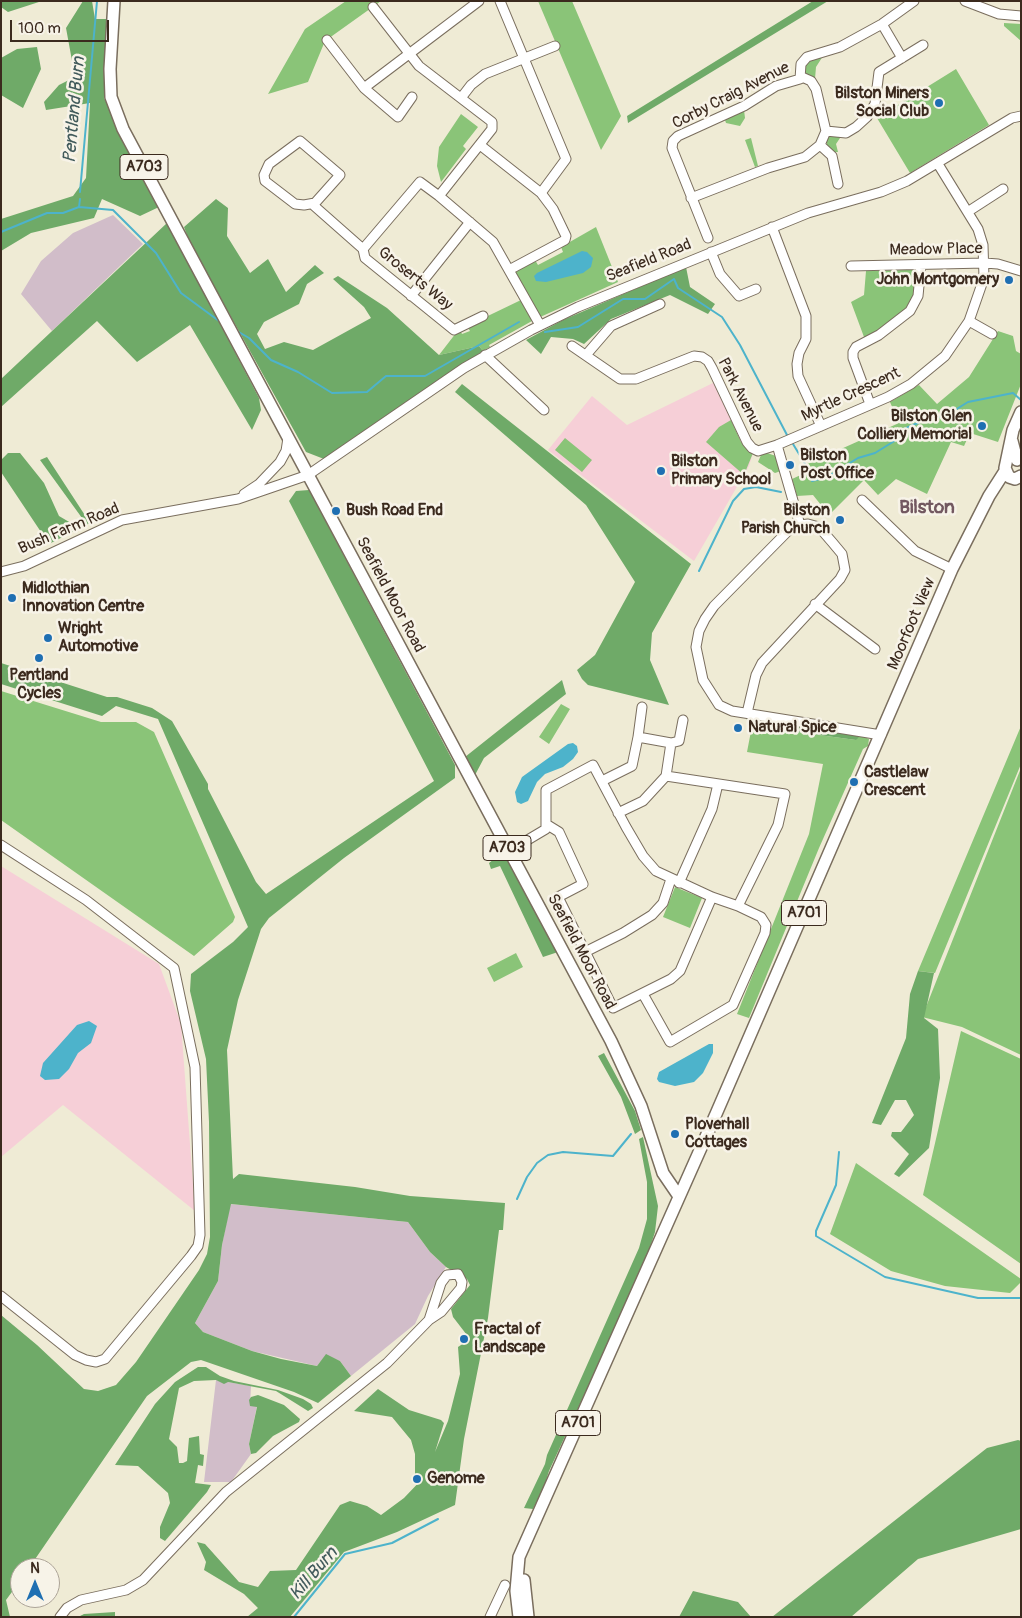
<!DOCTYPE html>
<html>
<head>
<meta charset="utf-8">
<style>
  body { margin:0 }
  #map { position:relative; width:1022px; height:1618px; overflow:hidden; background:#efebd5; font-family:Pangolin,sans-serif }
  canvas { display:block }
  .frame { position:absolute; inset:0; border:2px solid #3b2a1e; pointer-events:none }
  .north { position:absolute; left:10px; top:1558px; width:50px; height:50px; box-sizing:border-box; background:#f7f3e8; border:1px solid #aca397; border-radius:50%; rotate:0deg; font-size:14px; font-weight:700; line-height:20px; text-align:center; color:#3b2a1e }
  .north::after { content:''; display:block; margin:auto; width:18px; height:22px; background:#1f6fb2; clip-path:polygon(50% 0,100% 100%,50% 72%,0 100%) }
  .scale { position:absolute; left:10px; top:20px; width:99px; height:22px; box-sizing:border-box; border:2px solid #3b2a1e; border-top:0; padding-left:6px; font-size:15px; line-height:18px; white-space:nowrap; color:#3b2a1e; -webkit-text-stroke:4px #f7f3e8; paint-order:stroke }
</style>
</head>
<body>
<div id="map">
<canvas width="1022" height="1618"></canvas>
<div class="frame"></div>
<div class="north">N</div>
<div class="scale">100 m</div>
</div>
<script>
const context = document.querySelector('canvas').getContext('2d');
context.lineJoin = 'round';
function paint(path, color) { context.fillStyle = color; context.fill(path, 'evenodd'); }
const poly = rows => new Path2D(rows.map(r => 'M' + r).join(''));
function stroke(path, color, width, dash) { context.strokeStyle = color; context.lineWidth = width; context.lineCap = dash ? 'butt' : 'round'; context.setLineDash(dash || []); context.stroke(path); }
function write(font, color, halo, rows, align = 'center') {
  context.font = font + ' Pangolin,sans-serif'; context.lineWidth = 5; context.setLineDash([]); context.textBaseline = 'middle'; context.strokeStyle = halo; context.fillStyle = color; for (const [text, x, y, turn = 0] of rows) {
    context.save(); context.translate(x, y); context.rotate((+turn || 0) * Math.PI / 180); context.textAlign = isNaN(turn) ? turn : align; if (halo) context.strokeText(text, 0, 0); context.fillText(text, 0, 0); context.restore();
  }
}
paint(poly([
  [715,382,741,442,753,453,749,466,694,561,548,450,592,396,627,425],
  [1,866,159,964,181,1024,195,1211,63,1105,1,1157]
]), '#f6cfd7');
paint(poly([
  [113,215,143,244,52,331,21,294,41,261,73,233],
  [230,1204,408,1222,430,1252,446,1267,428,1296,415,1324,351,1376,340,1361,326,1355,317,1366,252,1351,203,1332,195,1323,218,1281,222,1245],
  [216,1380,251,1386,250,1405,257,1406,249,1444,251,1454,231,1482,204,1482]
]), '#d1bdc9');
paint(poly([
  [346,1,381,1,325,41,308,82,268,94,305,29],
  [538,1,572,1,621,116,601,150],
  [1004,23,1021,24,1021,41,1004,26],
  [823,56,816,67,815,79,807,75,804,71,807,61],
  [956,69,989,125,910,173,877,118],
  [744,110,745,118,740,126,726,123,725,120],
  [461,114,478,127,463,146,466,149,441,182,437,166,439,147],
  [830,135,842,135,836,144,838,152,834,152,827,145,827,139],
  [751,138,758,166,755,167,745,140],
  [596,227,618,282,538,318,515,271,535,260,538,265,563,252,561,247],
  [909,268,916,272,915,294,908,309,896,321,868,337,864,337,851,302,864,295,866,271,906,270],
  [521,300,532,321,489,345,490,347,483,351,479,346,439,355,456,333,460,330,462,334,470,331,467,326],
  [998,331,1013,336,1016,351,1021,354,1021,384,998,442,970,433,964,446,951,442,927,494,896,479,878,495,864,480,829,515,813,495,797,496,792,479,805,473,803,466,899,423,890,402,919,385,937,404,969,377],
  [731,420,741,442,753,453,744,475,706,442,719,427],
  [565,438,592,460,582,472,555,450],
  [767,453,776,456,781,471,775,473,758,462,761,455],
  [1,691,101,722,136,722,154,732,235,917,233,922,194,956,1,820],
  [561,704,570,709,549,744,539,737],
  [752,726,856,740,857,734,869,739,868,746,863,749,819,848,749,1018,737,1014,809,834,823,764,747,752],
  [1021,726,1021,764,935,973,918,971],
  [1021,768,1021,1055,962,1027,922,1017],
  [675,887,702,898,690,928,663,917],
  [516,953,523,967,494,982,487,968],
  [961,1031,1021,1059,1021,1264,923,1195],
  [856,1163,1021,1279,1021,1282,1010,1293,945,1286,891,1271,830,1234]
]), '#8ac478');
paint(poly([
  [1,1,42,1,8,12,1,7],
  [83,1,92,1,95,19,107,19,104,98,159,207,140,216,102,199,94,218,31,233,1,251,1,219,73,196,86,178,90,103,46,110,44,102,59,85,75,77,66,28],
  [813,1,828,1,628,123,627,116],
  [37,47,41,69,23,108,1,95,1,58,17,49],
  [216,199,228,208,227,236,250,273,268,259,286,292,315,265,324,273,307,284,299,304,264,322,257,334,265,349,284,342,313,350,371,318,364,307,333,279,338,276,387,308,439,355,479,346,483,351,324,459,306,452,190,243,184,227],
  [167,223,259,398,261,410,252,430,190,325,137,362,97,321,1,407,1,379],
  [686,267,690,287,715,304,708,314,670,295,611,319,584,344,573,339,551,337,541,354,526,340,563,320],
  [462,384,691,564,652,633,650,660,669,705,588,685,582,679,577,670,595,655,635,582,586,505,455,392],
  [8,453,20,453,44,483,59,516,76,526,82,518,40,460,47,457,90,523,49,544,1,472,1,460],
  [309,490,455,765,455,778,344,858,269,918,261,929,238,1000,227,1050,233,1179,239,1174,355,1187,410,1196,505,1203,503,1230,499,1230,488,1318,464,1439,455,1505,397,1532,344,1552,290,1617,247,1617,258,1608,244,1594,204,1570,206,1562,197,1542,205,1544,239,1582,258,1587,270,1571,296,1570,340,1505,350,1501,367,1506,381,1515,404,1498,424,1477,422,1479,415,1477,415,1454,411,1440,392,1417,354,1411,378,1389,409,1410,441,1420,444,1423,435,1452,448,1421,460,1374,458,1347,470,1339,453,1317,451,1309,470,1285,467,1279,446,1267,430,1252,408,1222,231,1204,222,1245,218,1281,195,1323,203,1332,252,1351,281,1359,317,1366,326,1354,340,1361,351,1376,318,1403,294,1392,201,1360,191,1362,147,1396,29,1568,20,1568,20,1581,6,1600,10,1617,1,1617,1,1315,37,1345,84,1389,98,1391,116,1385,136,1362,199,1270,207,1254,210,1237,209,1122,206,1059,190,991,191,974,233,942,248,927,158,719,116,706,102,716,1,684,1,663,107,697,117,697,152,708,172,721,208,784,208,789,256,882,266,894,434,781,289,501,296,491],
  [562,680,566,694,484,758,475,775,465,757],
  [744,716,857,734,859,737,856,740,752,726],
  [503,852,506,858,558,952,543,957,500,866,491,869,489,863],
  [918,971,934,973,924,1018,938,1029,940,1078,929,1148,899,1177,894,1174,909,1154,891,1136,892,1132,901,1132,914,1115,906,1100,895,1100,881,1125,872,1123,906,1038,910,994],
  [604,1053,635,1111,641,1130,635,1134,621,1097,598,1056],
  [643,1137,658,1206,655,1232,645,1263,549,1471,544,1487,533,1509,524,1508,545,1464,547,1455,639,1248,647,1219,647,1182,639,1139],
  [198,1367,206,1367,220,1376,234,1381,278,1390,303,1399,311,1404,313,1408,308,1411,276,1391,228,1382,224,1384,216,1380,194,1381,179,1388,169,1439,177,1447,179,1463,183,1463,187,1461,189,1438,199,1436,200,1454,204,1455,203,1466,198,1465,195,1483,211,1485,207,1492,165,1541,160,1538,160,1527,170,1503,168,1493,138,1466,115,1465,155,1404,175,1382],
  [258,1395,284,1405,300,1419,299,1422,273,1436,256,1453,251,1454,249,1444,257,1407,250,1406,249,1400,251,1397],
  [1018,1440,1021,1441,1021,1529,918,1559,851,1617,772,1617,987,1448],
  [693,1591,738,1602,751,1617,679,1617],
  [115,1612,115,1617,78,1617,84,1614]
]), '#6faa68');
paint(poly([
  [582,251,587,252,593,258,591,267,583,273,546,282,536,281,534,276,537,273],
  [573,743,577,746,578,752,573,759,563,767,545,774,537,782,528,801,521,804,517,802,515,792,522,777,568,744],
  [89,1021,97,1026,91,1043,78,1053,69,1069,59,1079,45,1080,40,1076,43,1063,77,1025],
  [709,1044,713,1044,713,1053,703,1073,694,1082,675,1086,659,1082,657,1079,659,1072]
]), '#4db3cb');
stroke(poly([
  [80,192,97,1],
  [79,207,80,199],
  [1,232,47,213,63,213,79,207,113,210,156,253,181,293,219,321],
  [237,331,249,338,271,360,298,372,332,393,367,392,386,376,425,376,519,322],
  [545,332,578,327,623,299,645,299,674,279,678,288,722,317,740,345,787,435],
  [793,444,810,472,818,478],
  [812,481,827,477,858,458,875,453,896,440,904,429,920,422,947,415,968,402,1013,393,1021,400],
  [699,571,733,501,744,489,756,487,781,492],
  [839,1152,836,1185,816,1231,816,1236,885,1277,978,1298,1021,1298],
  [517,1199,527,1177,537,1163,548,1155,563,1152,613,1156,631,1134],
  [294,1617,345,1554,392,1543,438,1519]
]), '#4db3cb', 2);
const minor = poly([
  [500,1,566,159,541,193],
  [965,1,999,14,1021,16],
  [373,7,419,66,492,122,492,129,439,196,493,242,540,325],
  [882,24,902,58],
  [327,40,364,88,398,117,412,97],
  [364,88,479,1],
  [461,98,471,85,485,74,555,46],
  [826,131,846,133,856,127,867,117,875,104,879,72,923,45],
  [300,141,340,175,315,203,304,205,295,204,265,181,264,175,269,164,300,141],
  [480,145,541,193,553,209,566,236,565,240,509,270],
  [820,145,832,156,838,184],
  [691,198,768,168,805,157,820,145,826,131,816,89,811,81,802,77],
  [312,204,363,249],
  [969,211,1003,189],
  [772,227,806,316,806,339,799,353,797,364,798,376,821,426],
  [708,238,672,148,673,141,678,136,744,106,776,86,800,79,801,64,807,57,840,47,882,24,914,1],
  [363,249,365,258,454,330,483,316],
  [363,249,420,182,439,196],
  [711,252,720,274,739,296,756,289],
  [851,266,985,263,998,264,1021,271],
  [411,296,470,222],
  [969,321,992,334],
  [572,346,620,379,636,379,694,356,702,357,708,361,712,368,747,442,752,448,758,451,777,445,888,397,911,384,945,356,969,321,984,278,983,245,978,229,938,164],
  [485,355,544,410],
  [586,355,611,326,660,304],
  [870,404,853,358,853,352,856,347,879,335,910,311,918,296,921,265],
  [777,445,800,525],
  [244,494,259,484,280,462,286,451,288,438],
  [862,500,915,551,952,569],
  [1,572,24,566,122,520,238,499,308,475,464,368,531,330,578,307,808,213,881,192,907,181,1012,118,1021,116],
  [815,604,875,649],
  [747,713,756,675,762,663,840,579,845,570,842,554,832,542,819,527,808,524,800,525,789,530,714,606,705,619,699,631,696,647,703,680,719,705,732,711,881,735],
  [638,737,642,707],
  [671,743,679,741,683,720],
  [666,776,785,794,778,825,738,906],
  [602,781,632,766,638,737,671,743,666,776,643,801,618,813],
  [546,824,559,832,583,884,558,897,613,1008,671,979,680,971,712,897],
  [1,845,86,900,174,968,195,1067,200,1235,198,1246,191,1256,105,1359,96,1362,86,1360,75,1355,1,1296],
  [509,851,546,829,546,790,593,765,626,827,643,856,656,871,712,897,738,906,761,917,766,925,765,933,733,1005,670,1042,643,994],
  [679,883,712,809,718,784],
  [585,952,623,933,652,915,663,903,671,879],
  [60,1617,67,1608,81,1600,126,1590,143,1580,226,1492,387,1363,429,1320,441,1312,461,1288,462,1282,458,1274,447,1275,441,1283,429,1320],
  [490,1617,505,1585]
]);
const major = poly([
  [114,1,110,69,111,97,123,129,611,1041,641,1106,663,1173,678,1195],
  [1021,412,1013,430,1005,468,1009,477,1015,479,1021,476],
  [1012,441,1017,460],
  [524,1580,528,1617],
  [519,1617,516,1591,519,1557,716,1114,952,569,989,496,1005,471]
]);
stroke(minor, '#7a6e5e', 11);
stroke(major, '#7a6e5e', 14);
stroke(minor, '#fff', 9);
stroke(major, '#fff', 11);
for (const [x, y, r, color] of [
  [939,103,5,"#1f6fb2"],
  [1009,280,5,"#1f6fb2"],
  [982,426,5,"#1f6fb2"],
  [790,465,5,"#1f6fb2"],
  [661,471,5,"#1f6fb2"],
  [336,511,5,"#1f6fb2"],
  [840,520,5,"#1f6fb2"],
  [12,598,5,"#1f6fb2"],
  [48,638,5,"#1f6fb2"],
  [39,658,5,"#1f6fb2"],
  [738,728,5,"#1f6fb2"],
  [854,782,5,"#1f6fb2"],
  [675,1134,5,"#1f6fb2"],
  [464,1339,5,"#1f6fb2"],
  [417,1479,5,"#1f6fb2"]
]) { const dot = new Path2D(); dot.arc(x, y, r, 0, 2 * Math.PI); context.fillStyle = color; context.fill(dot); stroke(dot, '#f7f3e8', 2); }
for (const [x, y, w] of [
  [144,167,48],
  [507,848,48],
  [804,913,45],
  [578,1423,45]
]) { const box = new Path2D(); box.roundRect(x - w / 2, y - 12.5, w, 25, 4); context.fillStyle = '#f7f3e8'; context.fill(box); stroke(box, '#3b2a1e', 1); }
write('bold 15px', '#3b2a1e', null, [
  ["A703",144,167],
  ["A703",507,848],
  ["A701",804,913],
  ["A701",578,1423]
]);
write('bold 16px', '#3b2a1e', '#f7f3e8', [
  ["Bilston Miners",929,94,"right"],
  ["Social Club",929,112,"right"],
  ["John Montgomery",999,280,"right"],
  ["Bilston Glen",972,417,"right"],
  ["Colliery Memorial",972,435,"right"],
  ["Bilston",800,456],
  ["Post Office",800,474],
  ["Bilston",671,462],
  ["Primary School",671,480],
  ["Bush Road End",346,511],
  ["Bilston",830,511,"right"],
  ["Parish Church",830,529,"right"],
  ["Midlothian",22,589],
  ["Innovation Centre",22,607],
  ["Wright",58,629],
  ["Automotive",58,647],
  ["Pentland",39,676,"center"],
  ["Cycles",39,694,"center"],
  ["Natural Spice",748,728],
  ["Castlelaw",864,773],
  ["Crescent",864,791],
  ["Ploverhall",685,1125],
  ["Cottages",685,1143],
  ["Fractal of",474,1330],
  ["Landscape",474,1348],
  ["Genome",427,1479]
], 'left');
write('16px', '#3b2a1e', '#f7f3e8', [
  ["Corby Craig Avenue",731,96,-27],
  ["Meadow Place",936,250,-1],
  ["Seafield Road",649,261,-22],
  ["Groserts Way",415,279,39],
  ["Park Avenue",740,395,63],
  ["Myrtle Crescent",851,395,-25],
  ["Bush Farm Road",69,529,-23],
  ["Seafield Moor Road",390,595,62],
  ["Moorfoot View",912,624,-67],
  ["Seafield Moor Road",581,952,62]
]);
write('italic 18px', '#415a5b', '#f7f3e8', [
  ["Pentland Burn",75,110,-85],
  ["Kill Burn",314,1574,-49]
]);
write('bold 19px', '#725860', '#f7f3e8', [
  ["Bilston",927,508]
]);
</script>
</body>
</html>
